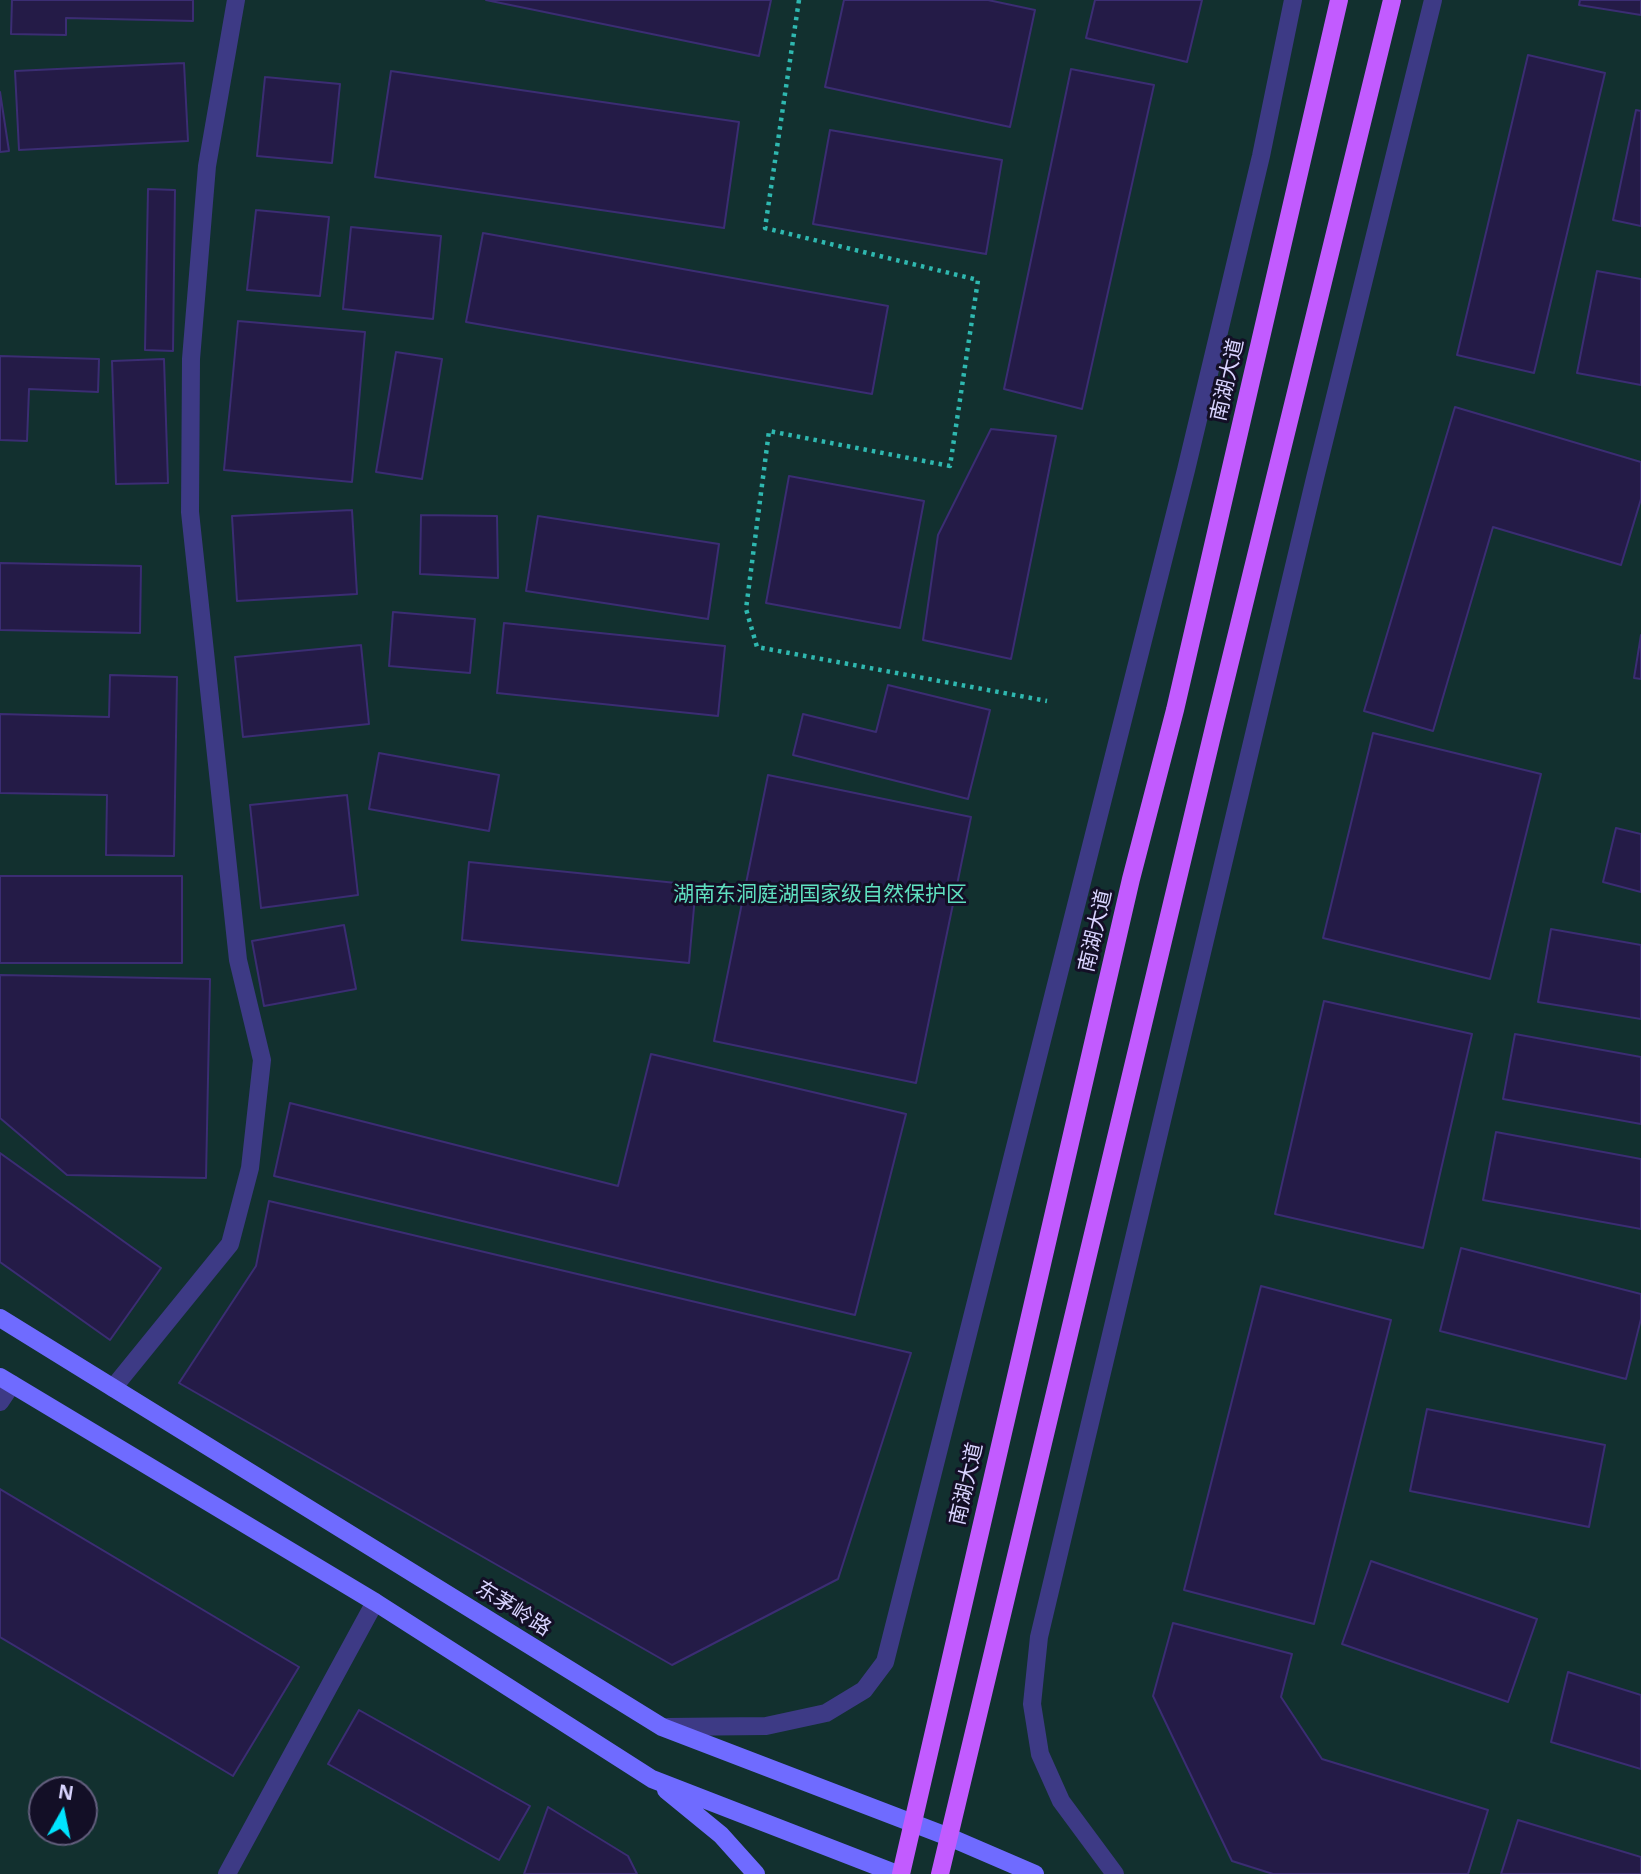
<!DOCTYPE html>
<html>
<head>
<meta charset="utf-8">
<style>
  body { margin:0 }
  #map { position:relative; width:1641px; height:1874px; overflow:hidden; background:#130f26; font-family:"Open Sans",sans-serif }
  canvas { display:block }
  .north { position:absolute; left:28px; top:1776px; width:70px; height:70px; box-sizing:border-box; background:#130f26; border:2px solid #625e7d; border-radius:50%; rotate:9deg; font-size:19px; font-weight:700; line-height:28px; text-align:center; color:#d9d4ff }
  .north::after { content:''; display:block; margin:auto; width:24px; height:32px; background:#00e5ff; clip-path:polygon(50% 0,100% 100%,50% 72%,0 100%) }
</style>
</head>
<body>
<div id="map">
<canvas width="1641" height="1874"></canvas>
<div class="north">N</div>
</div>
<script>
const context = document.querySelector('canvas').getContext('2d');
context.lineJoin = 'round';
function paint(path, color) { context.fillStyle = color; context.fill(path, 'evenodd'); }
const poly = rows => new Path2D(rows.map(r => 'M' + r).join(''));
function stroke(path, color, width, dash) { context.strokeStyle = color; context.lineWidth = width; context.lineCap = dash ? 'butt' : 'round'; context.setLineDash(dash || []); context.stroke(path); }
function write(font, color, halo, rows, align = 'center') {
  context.font = font + ' "Open Sans","Noto Sans SC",sans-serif'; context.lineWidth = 6; context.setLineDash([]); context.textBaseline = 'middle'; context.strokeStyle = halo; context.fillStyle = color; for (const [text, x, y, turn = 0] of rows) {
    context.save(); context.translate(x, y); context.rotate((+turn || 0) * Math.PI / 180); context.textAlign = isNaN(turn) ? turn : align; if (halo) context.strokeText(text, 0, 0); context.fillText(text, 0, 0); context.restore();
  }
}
paint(poly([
  [0,0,1641,0,1641,1874,0,1874],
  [42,1790,84,1790,84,1832,42,1832]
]), '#12302f');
const building = poly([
  [12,0,193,0,193,21,66,18,66,35,11,34,12,0],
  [486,0,771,0,759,56,486,0],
  [844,0,988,0,1035,10,1010,127,825,87,844,0],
  [1095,0,1202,0,1187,62,1086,38,1095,0],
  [1580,0,1641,0,1641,15,1579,5,1580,0],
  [1528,55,1605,73,1534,373,1457,355,1528,55],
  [184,63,188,141,19,150,15,71,184,63],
  [1071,69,1154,85,1082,409,1004,389,1071,69],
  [391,71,739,122,724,228,375,177,391,71],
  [265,77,340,84,332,163,257,156,265,77],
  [0,92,9,151,0,152,0,92],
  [1636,110,1641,111,1641,226,1613,220,1636,110],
  [830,130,1002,160,986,254,813,224,830,130],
  [148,189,175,190,173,351,145,350,148,189],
  [256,210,329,217,320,296,247,290,256,210],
  [351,227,441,236,433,319,343,309,351,227],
  [483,233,888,306,872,394,466,322,483,233],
  [1597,271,1641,279,1641,385,1577,373,1597,271],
  [238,321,365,332,352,482,224,470,238,321],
  [396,352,442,359,422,479,376,472,396,352],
  [0,356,99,359,98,392,29,389,27,441,0,440,0,356],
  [164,359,168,483,116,484,112,361,164,359],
  [1455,407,1641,462,1641,499,1621,565,1493,527,1433,731,1364,711,1455,407],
  [991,429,1056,436,1011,659,923,640,938,535,991,429],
  [789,476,924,501,900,628,766,603,789,476],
  [352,510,357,594,237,601,232,516,352,510],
  [421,515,497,516,498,578,420,574,421,515],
  [538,516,719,544,708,619,526,591,538,516],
  [0,563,141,566,140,633,0,630,0,563],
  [393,612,475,619,470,673,389,666,393,612],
  [504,623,725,646,718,716,497,693,504,623],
  [1641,635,1641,679,1634,678,1641,635],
  [361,645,369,724,243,737,235,657,361,645],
  [110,675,177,677,174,856,106,855,107,795,0,793,0,714,109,717,110,675],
  [888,685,990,710,968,799,793,755,803,714,876,732,888,685],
  [1373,733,1541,774,1490,979,1323,938,1373,733],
  [379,753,499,775,489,831,369,809,379,753],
  [768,775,971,817,916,1083,714,1041,768,775],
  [347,795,358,895,261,908,250,805,347,795],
  [1616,828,1641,834,1641,892,1603,882,1616,828],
  [469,862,696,885,689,963,462,940,469,862],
  [0,876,182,876,182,963,0,963,0,876],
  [344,925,356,989,264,1006,252,941,344,925],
  [1551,929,1641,945,1641,1019,1538,1002,1551,929],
  [0,975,210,979,206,1178,67,1175,0,1118,0,975],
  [1324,1001,1472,1034,1423,1248,1275,1214,1324,1001],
  [1515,1034,1641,1057,1641,1124,1503,1099,1515,1034],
  [651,1054,906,1114,855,1315,274,1176,290,1103,618,1186,651,1054],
  [1496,1132,1641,1159,1641,1229,1483,1200,1496,1132],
  [0,1153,161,1268,110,1340,0,1262,0,1153],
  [269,1201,911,1353,838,1579,672,1665,179,1383,256,1266,269,1201],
  [1461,1248,1641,1294,1641,1319,1626,1379,1440,1331,1461,1248],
  [1261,1286,1391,1320,1314,1624,1184,1590,1261,1286],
  [1427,1409,1605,1445,1589,1527,1410,1491,1427,1409],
  [0,1489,299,1667,233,1776,0,1637,0,1489],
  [1371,1561,1537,1619,1508,1702,1342,1644,1371,1561],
  [1173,1623,1292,1654,1281,1697,1322,1759,1488,1810,1468,1874,1273,1874,1232,1861,1153,1696,1173,1623],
  [1568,1672,1641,1695,1641,1769,1551,1742,1568,1672],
  [359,1710,530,1806,499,1860,328,1764,359,1710],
  [548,1807,628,1856,637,1874,524,1874,548,1807],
  [1518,1820,1641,1857,1641,1874,1501,1874,1518,1820]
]);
paint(building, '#241b47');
stroke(building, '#3b2d73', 2);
stroke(poly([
  [799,0,765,228,978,280,950,466,769,431,746,609,757,647,1047,701]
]), '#2fb8b0', 4.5, [3.5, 5]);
stroke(poly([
  [113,1388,230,1244,250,1168,262,1060,238,960,190,512,191,359,207,166,236,0],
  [0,1402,12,1384],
  [227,1874,375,1602]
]), '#3d3a85', 18);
stroke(poly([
  [665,1727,766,1726,826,1713,864,1690,885,1662,1186,470,1261,156,1293,0],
  [1115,1874,1061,1801,1040,1754,1032,1704,1039,1637,1315,478,1433,0]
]), '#3d3a85', 18);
stroke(poly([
  [0,1318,662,1727,949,1837,1035,1874],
  [0,1377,375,1602,652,1779,897,1874],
  [666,1790,721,1835,756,1874]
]), '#6f6bff', 18);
stroke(poly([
  [901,1874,1131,879,1175,710,1339,0],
  [940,1874,1216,719,1392,0]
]), '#c25bff', 18);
write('21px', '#d9d4ff', '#130f26', [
  ["南湖大道",1228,380,-77],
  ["南湖大道",1096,931,-77],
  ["南湖大道",967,1484,-77],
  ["东茅岭路",513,1609,32]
]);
write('21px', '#5fe0c0', '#130f26', [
  ["湖南东洞庭湖国家级自然保护区",820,895]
]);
</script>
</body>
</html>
